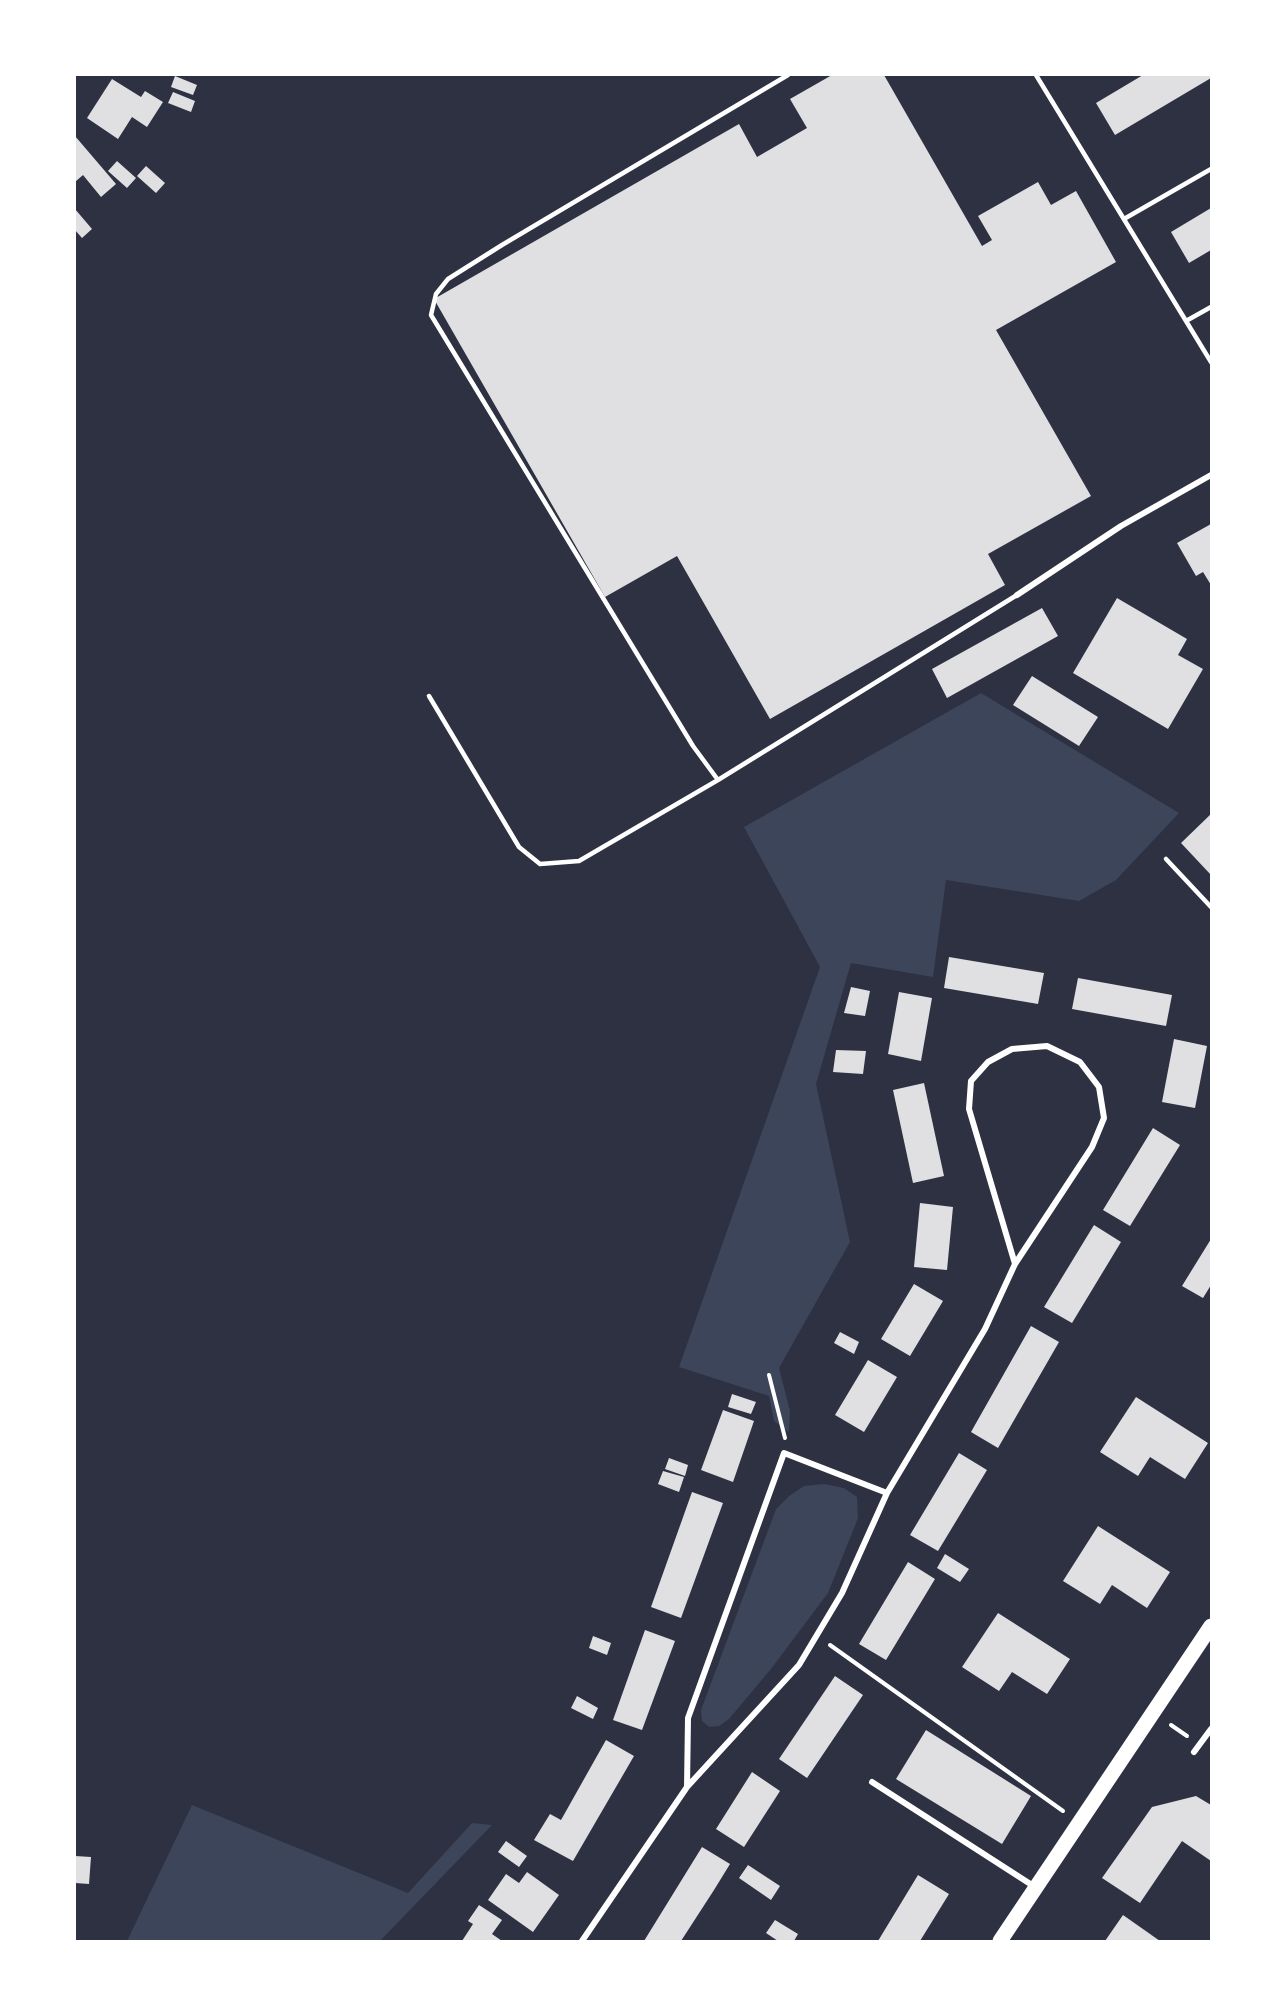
<!DOCTYPE html>
<html>
<head>
<meta charset="utf-8">
<style>
  body { margin:0 }
  #map { position:relative; width:1286px; height:2016px; overflow:hidden; background:#2d3142; font-family:Commissioner,sans-serif }
  canvas { display:block }
  .frame { position:absolute; inset:0; border:76px solid #fff; pointer-events:none }
</style>
</head>
<body>
<div id="map">
<canvas width="1286" height="2016"></canvas>
<div class="frame"></div>
</div>
<script>
const context = document.querySelector('canvas').getContext('2d');
context.lineJoin = 'round';
function paint(path, color) { context.fillStyle = color; context.fill(path, 'evenodd'); }
const poly = rows => new Path2D(rows.map(r => 'M' + r).join(''));
function stroke(path, color, width, dash) { context.strokeStyle = color; context.lineWidth = width; context.lineCap = dash ? 'butt' : 'round'; context.setLineDash(dash || []); context.stroke(path); }
paint(poly([
  [981,693,1179,813,1116,880,1079,901,946,880,933,977,851,963,816,1084,850,1242,779,1368,790,1411,789,1432,774,1421,769,1396,679,1367,820,967,744,827],
  [824,1484,844,1488,857,1497,858,1518,828,1593,771,1669,729,1719,719,1726,709,1727,702,1721,701,1710,776,1509,789,1496,804,1486],
  [192,1805,408,1893,472,1823,492,1825,380,1941,127,1941]
]), '#3c4559');
paint(poly([
  [832,75,884,75,982,246,992,240,978,216,1038,182,1051,205,1076,191,1116,262,996,330,1091,496,988,554,1005,585,770,719,677,556,605,597,434,299,739,124,757,157,807,128,790,99],
  [1143,75,1211,75,1211,78,1115,135,1096,103],
  [175,76,197,85,193,95,171,87],
  [112,79,141,97,145,91,163,102,147,127,132,117,118,139,87,118],
  [173,92,195,101,191,112,168,103],
  [75,136,116,184,101,197,83,175,75,182],
  [117,161,136,178,127,188,108,171],
  [146,166,165,183,156,193,137,176],
  [1211,208,1211,250,1189,263,1171,232],
  [75,209,92,229,82,238,75,230],
  [1211,524,1211,585,1203,572,1196,576,1177,543],
  [1117,598,1187,639,1178,655,1203,669,1168,729,1073,673],
  [1042,608,1058,636,947,698,932,669],
  [1032,676,1098,717,1079,746,1013,705],
  [1211,814,1211,875,1181,843],
  [949,957,1044,973,1038,1004,944,988],
  [1078,978,1172,995,1166,1026,1072,1009],
  [851,987,870,991,865,1016,844,1013],
  [899,992,932,998,921,1061,888,1054],
  [1174,1039,1207,1046,1195,1108,1162,1102],
  [836,1050,866,1051,863,1074,833,1072],
  [924,1083,944,1176,913,1183,893,1090],
  [1153,1128,1180,1145,1130,1226,1103,1210],
  [920,1203,953,1207,947,1270,914,1267],
  [1094,1225,1121,1242,1072,1323,1044,1307],
  [1211,1239,1211,1285,1203,1298,1182,1286],
  [914,1284,943,1301,910,1356,881,1339],
  [1031,1326,1059,1342,998,1448,971,1432],
  [840,1332,859,1342,854,1354,834,1343],
  [868,1360,897,1377,864,1432,835,1415],
  [732,1394,756,1402,751,1414,728,1407],
  [1136,1397,1208,1443,1185,1479,1150,1457,1138,1476,1100,1452],
  [723,1410,754,1421,733,1482,701,1470],
  [959,1453,987,1470,938,1551,910,1535],
  [669,1458,688,1465,685,1476,665,1469],
  [663,1471,684,1477,679,1492,658,1484],
  [692,1492,723,1503,681,1618,651,1607],
  [1098,1526,1170,1572,1147,1608,1112,1585,1100,1604,1063,1581],
  [945,1554,969,1569,960,1582,937,1568],
  [908,1562,935,1579,886,1660,859,1644],
  [998,1613,1070,1659,1047,1694,1012,1672,999,1691,962,1667],
  [645,1630,675,1641,642,1730,613,1720],
  [593,1636,611,1643,607,1655,589,1648],
  [835,1676,863,1695,807,1778,779,1759],
  [577,1696,598,1708,593,1719,571,1708],
  [926,1730,1031,1796,1002,1844,896,1779],
  [606,1740,634,1756,573,1861,534,1840,550,1814,561,1820],
  [752,1772,780,1791,744,1847,716,1829],
  [1196,1796,1211,1805,1211,1861,1182,1841,1140,1903,1102,1878,1152,1807],
  [506,1841,527,1856,519,1867,498,1852],
  [702,1847,730,1864,714,1890,681,1941,644,1941],
  [75,1856,91,1857,89,1884,75,1883],
  [748,1865,780,1886,771,1900,739,1878],
  [527,1872,559,1895,533,1932,488,1900,506,1874,519,1883],
  [918,1875,949,1894,920,1941,878,1941],
  [479,1905,502,1920,492,1934,502,1941,462,1941,473,1924,468,1921],
  [1123,1915,1160,1941,1105,1941],
  [775,1920,798,1934,794,1941,778,1941,766,1933]
]), '#e0e0e3');
stroke(poly([
  [769,1375,785,1438],
  [830,1645,1063,1811],
  [1171,1725,1187,1736]
]), '#fff', 4);
stroke(poly([
  [1036,75,1211,362],
  [1124,219,1211,169],
  [1186,321,1211,307],
  [429,696,519,847,540,864,579,861,718,780,1017,595],
  [718,780,693,746,431,315,436,294,448,279,502,245,788,75],
  [1166,859,1211,907]
]), '#fff', 4.5);
stroke(poly([
  [1017,595,1121,526,1211,475],
  [1194,1752,1211,1729],
  [872,1782,1035,1887],
  [687,1787,688,1718,784,1453,887,1493],
  [582,1941,687,1787,799,1665,842,1593,887,1493,985,1329,1015,1264,1092,1147,1104,1118,1099,1087,1080,1062,1047,1046,1012,1049,988,1062,971,1081,969,1109,1015,1264]
]), '#fff', 6);
stroke(poly([
  [1000,1941,1211,1626]
]), '#fff', 15);
</script>
</body>
</html>
